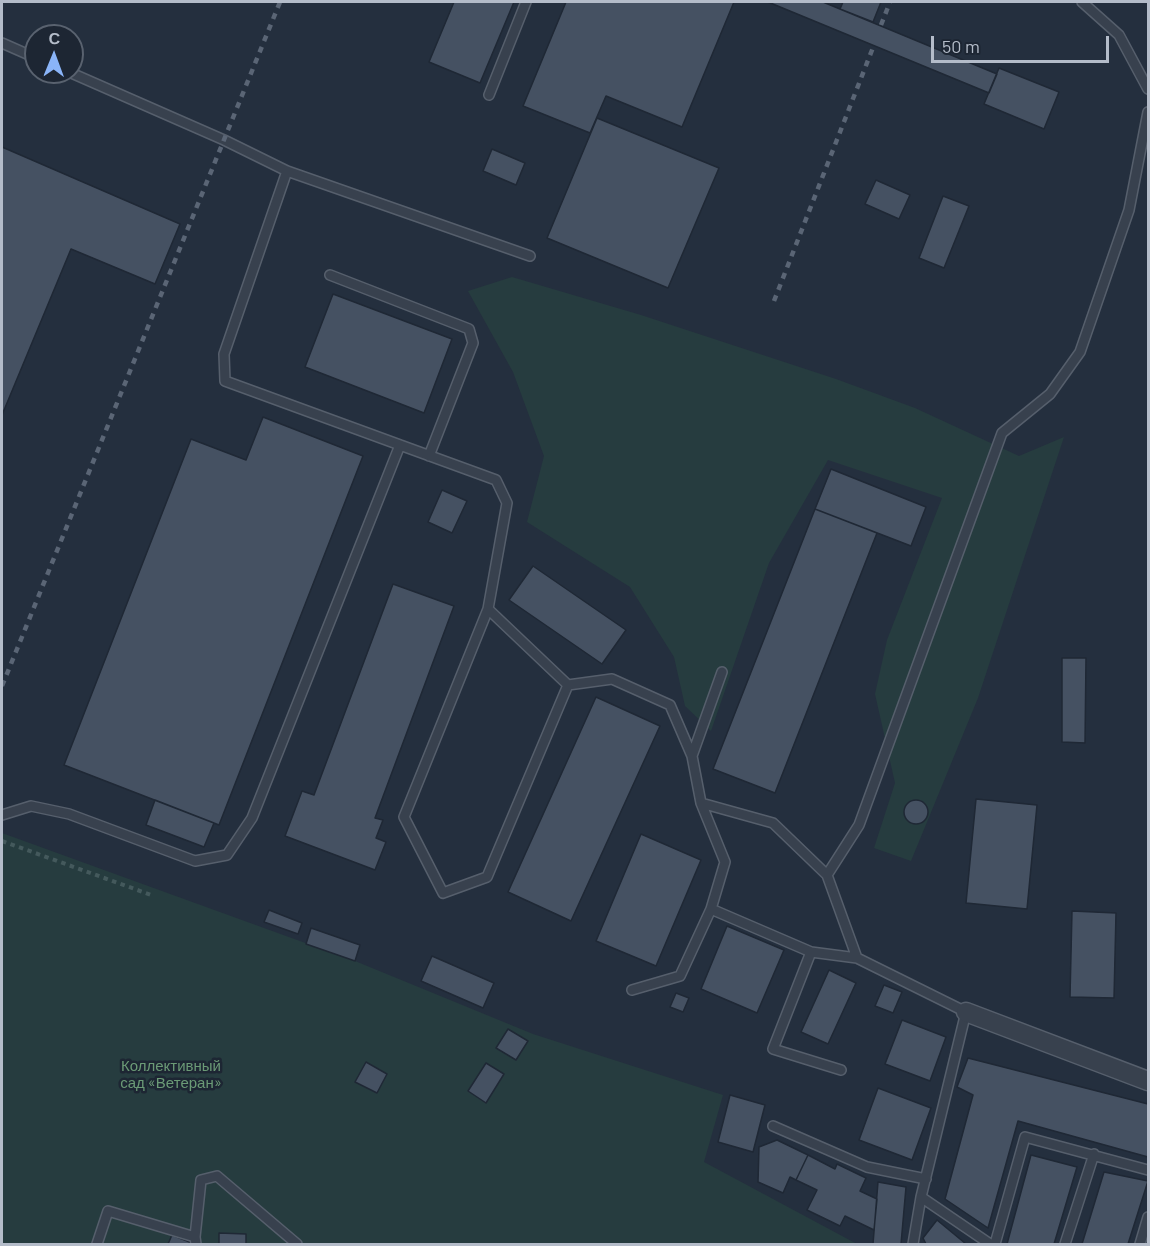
<!DOCTYPE html>
<html>
<head>
<meta charset="utf-8">
<style>
  body { margin:0 }
  #map { position:relative; width:1150px; height:1246px; overflow:hidden; background:#242f3e; font-family:Barlow,sans-serif }
  canvas { display:block }
  .frame { position:absolute; inset:0; border:3px solid #b4bcc9; pointer-events:none }
  .north { position:absolute; left:24px; top:24px; width:60px; height:60px; box-sizing:border-box; background:#1d2633; border:2px solid #59626f; border-radius:50%; rotate:1deg; font-size:16px; font-weight:700; line-height:24px; text-align:center; color:#b4bcc9 }
  .north::after { content:''; display:block; margin:auto; width:21px; height:27px; background:#8ab4f8; clip-path:polygon(50% 0,100% 100%,50% 72%,0 100%) }
  .scale { position:absolute; left:931px; top:36px; width:178px; height:27px; box-sizing:border-box; border:3px solid #b4bcc9; border-top:0; padding-left:8px; font-size:18px; line-height:21px; white-space:nowrap; color:#b4bcc9; -webkit-text-stroke:4px #1d2633; paint-order:stroke }
</style>
</head>
<body>
<div id="map">
<canvas width="1150" height="1246"></canvas>
<div class="frame"></div>
<div class="north">С</div>
<div class="scale">50 m</div>
</div>
<script>
const context = document.querySelector('canvas').getContext('2d');
context.lineJoin = 'round';
function paint(path, color) { context.fillStyle = color; context.fill(path, 'evenodd'); }
const poly = rows => new Path2D(rows.map(r => 'M' + r).join(''));
function stroke(path, color, width, dash) { context.strokeStyle = color; context.lineWidth = width; context.lineCap = dash ? 'butt' : 'round'; context.setLineDash(dash || []); context.stroke(path); }
function write(font, color, halo, rows, align = 'center') {
  context.font = font + ' Barlow,sans-serif'; context.lineWidth = 5; context.setLineDash([]); context.textBaseline = 'middle'; context.strokeStyle = halo; context.fillStyle = color; for (const [text, x, y, turn = 0] of rows) {
    context.save(); context.translate(x, y); context.rotate((+turn || 0) * Math.PI / 180); context.textAlign = isNaN(turn) ? turn : align; if (halo) context.strokeText(text, 0, 0); context.fillText(text, 0, 0); context.restore();
  }
}
paint(poly([
  [512,277,641,315,836,379,915,408,1019,456,1064,437,978,698,911,861,874,848,895,783,875,694,887,640,942,498,828,460,769,563,711,731,685,706,674,657,630,587,527,522,544,456,513,372,468,291],
  [2,833,355,961,533,1034,723,1095,704,1162,857,1244,2,1244]
]), '#263c3f');
const building = poly([
  [454,2,514,2,480,83,429,62,454,2],
  [566,2,734,2,682,127,606,96,590,133,523,106,566,2],
  [768,2,823,2,997,74,989,93,768,2],
  [843,2,881,2,873,22,840,9,843,2],
  [999,68,1059,92,1044,129,984,104,999,68],
  [597,118,719,168,668,288,547,238,597,118],
  [2,147,180,224,155,284,71,249,2,415,2,147],
  [492,149,525,163,516,185,483,171,492,149],
  [876,180,910,195,899,219,865,204,876,180],
  [943,196,969,206,944,268,919,258,943,196],
  [333,294,452,339,424,413,305,367,333,294],
  [263,417,363,456,219,825,64,765,191,439,246,460,263,417],
  [831,469,926,507,911,546,815,509,831,469],
  [442,490,467,501,452,533,428,522,442,490],
  [815,509,877,533,775,793,713,769,815,509],
  [533,566,626,630,602,664,509,600,533,566],
  [393,584,454,606,375,818,383,820,376,838,386,842,375,870,285,836,302,791,314,795,393,584],
  [1062,658,1086,658,1085,743,1062,742,1062,658],
  [596,697,660,726,571,921,508,892,596,697],
  [976,799,1037,805,1027,909,966,903,976,799],
  [155,800,214,823,204,847,146,825,155,800],
  '904 812a12 12 0 1 1 24 0a12 12 0 1 1-24 0Z',
  [641,834,701,860,656,966,596,941,641,834],
  [269,910,302,923,298,934,264,922,269,910],
  [1072,911,1116,913,1114,998,1070,997,1072,911],
  [727,926,784,950,757,1013,701,989,727,926],
  [311,928,360,945,355,961,306,944,311,928],
  [432,956,494,983,483,1008,421,981,432,956],
  [829,970,856,983,828,1044,801,1032,829,970],
  [884,985,902,992,893,1013,875,1006,884,985],
  [676,993,689,998,683,1012,670,1007,676,993],
  [902,1020,946,1037,930,1081,885,1064,902,1020],
  [508,1029,528,1041,516,1060,496,1048,508,1029],
  [968,1058,1148,1104,1148,1157,1018,1121,988,1228,945,1199,973,1095,957,1087,968,1058],
  [366,1062,387,1074,377,1093,355,1082,366,1062],
  [486,1063,504,1074,486,1103,468,1091,486,1063],
  [878,1088,931,1108,912,1160,859,1140,878,1088],
  [730,1095,765,1105,753,1152,718,1142,730,1095],
  [777,1140,808,1155,796,1180,790,1177,783,1193,758,1182,759,1147,777,1140],
  [808,1155,835,1169,837,1164,866,1178,860,1191,877,1199,874,1230,845,1216,840,1226,807,1210,817,1190,796,1180,808,1155],
  [1031,1155,1077,1167,1054,1244,1007,1244,1031,1155],
  [1104,1172,1148,1181,1128,1244,1082,1244,1104,1172],
  [878,1182,906,1187,901,1244,873,1244,878,1182],
  [937,1220,966,1244,926,1244,923,1238,937,1220],
  [219,1233,246,1234,246,1244,219,1244,219,1233],
  [172,1235,192,1243,191,1244,168,1244,172,1235]
]);
paint(building, '#455162');
stroke(building, '#1f2835', 1.5);
const service = poly([
  [1082,2,1119,35,1148,89],
  [2,43,36,58],
  [69,72,224,140,287,171,530,256],
  [489,95,526,2],
  [330,275,469,329,473,343,429,456],
  [400,445,496,480,507,503,488,609],
  [568,685,488,609,404,817,443,893,487,877,568,685,612,679,670,705,692,756],
  [701,803,773,823,827,875,857,958,966,1012,921,1197,913,1244],
  [2,815,31,806,69,814,195,861,227,855,252,818,400,445,225,381,224,354,287,171],
  [827,875,859,825,1002,433,1050,394,1080,352,1129,210,1148,112],
  [711,909,725,862,701,803,692,756,722,672],
  [632,990,680,976,711,909,811,952],
  [841,1070,773,1049,811,952,857,958],
  [773,1126,867,1167,926,1179],
  [921,1197,990,1244],
  [195,1237,201,1180,217,1176,297,1244],
  [97,1244,108,1211,195,1237,196,1244],
  [995,1244,1025,1137,1148,1170],
  [1065,1244,1094,1154],
  [1140,1244,1148,1217]
]);
const minor = poly([
  [966,1012,1148,1081]
]);
stroke(service, '#565f6c', 12);
stroke(minor, '#565f6c', 21);
stroke(poly([
  [2,841,154,896]
]), '#44595c', 4, [4.5, 4.5]);
stroke(service, '#38414e', 9);
stroke(minor, '#38414e', 18);
stroke(poly([
  [881,25,890,2],
  [774,301,874,45],
  [2,686,280,2]
]), '#5a6575', 4.5, [6, 6]);
write('15px', '#6b9a76', '#1d2633', [
  ["Коллективный",171,1066],
  ["сад «Ветеран»",171,1083]
]);
</script>
</body>
</html>
